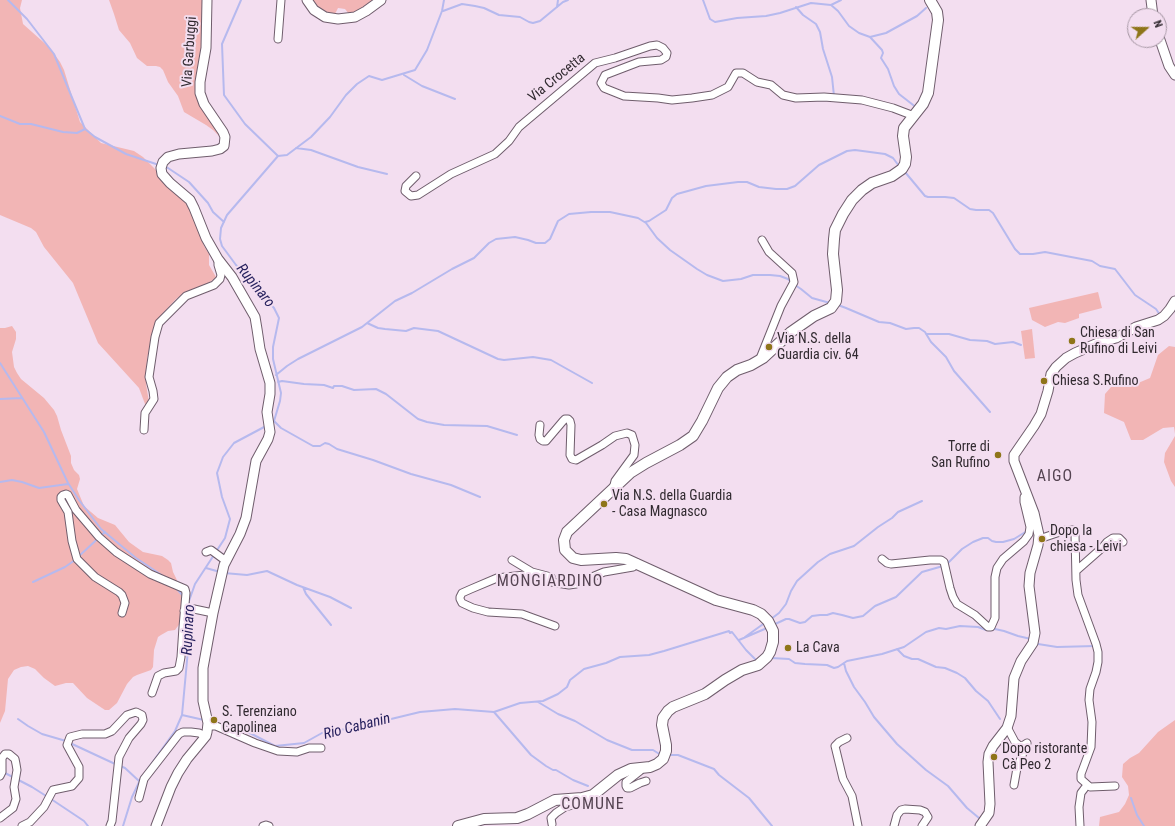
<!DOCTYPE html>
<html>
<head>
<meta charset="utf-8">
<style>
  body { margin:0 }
  #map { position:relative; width:1175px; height:826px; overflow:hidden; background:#f3def0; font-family:"Roboto Condensed",sans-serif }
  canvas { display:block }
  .north { position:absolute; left:1127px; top:8px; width:40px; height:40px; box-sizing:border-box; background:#f3def0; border:1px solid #a596a3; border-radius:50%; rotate:69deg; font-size:11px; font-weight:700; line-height:16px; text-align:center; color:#312a30 }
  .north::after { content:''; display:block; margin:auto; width:14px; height:18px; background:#8e7519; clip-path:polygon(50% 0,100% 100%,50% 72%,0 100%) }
</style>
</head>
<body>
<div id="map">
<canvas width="1175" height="826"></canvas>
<div class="north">N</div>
</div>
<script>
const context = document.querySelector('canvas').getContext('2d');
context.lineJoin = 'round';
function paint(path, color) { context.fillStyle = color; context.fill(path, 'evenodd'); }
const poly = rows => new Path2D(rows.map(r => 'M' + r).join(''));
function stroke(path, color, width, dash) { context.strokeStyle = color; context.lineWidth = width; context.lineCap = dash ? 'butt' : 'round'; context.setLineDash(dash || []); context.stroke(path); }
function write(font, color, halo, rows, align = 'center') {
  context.font = font + ' "Roboto Condensed",sans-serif'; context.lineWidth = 4; context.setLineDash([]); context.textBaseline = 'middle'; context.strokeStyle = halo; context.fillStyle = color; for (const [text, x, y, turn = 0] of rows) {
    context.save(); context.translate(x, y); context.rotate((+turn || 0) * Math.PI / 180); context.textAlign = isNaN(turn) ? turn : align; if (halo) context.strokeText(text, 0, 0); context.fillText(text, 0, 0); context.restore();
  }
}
paint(poly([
  [0,0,22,0,20,8,23,24,50,48,60,62,64,70,80,122,101,143,134,151,143,157,189,203,204,246,209,254,209,265,216,277,214,279,207,284,185,292,176,299,163,313,153,331,147,359,146,384,149,402,148,405,145,404,139,388,98,343,73,283,44,247,36,232,31,228,0,215],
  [109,0,204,0,202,48,197,85,220,134,221,138,213,130,206,125,184,112,178,96,168,82,163,70,160,67,156,66,147,66,137,58,130,43,119,30,114,14],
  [310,0,378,0,359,12,349,14,345,9,338,8,334,16,318,10],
  [1098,292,1102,308,1079,314,1079,318,1065,323,1058,322,1045,327,1032,320,1029,308],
  [12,326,16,332,16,339,12,352,14,367,17,373,21,379,44,398,54,410,57,416,61,430,71,456,71,463,74,470,79,475,80,479,77,489,84,506,98,518,115,525,129,542,143,552,162,556,168,560,171,563,173,572,176,578,182,593,181,622,175,630,168,631,161,635,158,637,154,650,153,667,151,670,137,675,133,677,127,684,117,703,109,710,105,710,87,698,73,683,66,683,55,686,44,678,35,669,28,666,21,667,14,670,8,679,5,711,0,723,0,328,5,328],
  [1032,329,1035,358,1025,359,1021,331],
  [1169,346,1175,347,1175,434,1174,427,1163,428,1143,440,1131,440,1124,422,1104,413,1105,394,1111,387,1131,386,1150,378,1158,355],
  [1175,436,1175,487,1171,481,1164,462,1165,453],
  [1175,720,1175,826,1099,826,1100,817,1119,812,1125,804,1129,795,1128,786,1122,777,1123,764,1130,758,1139,753,1158,732]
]), '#f2b5b5');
stroke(poly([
  [8,0,27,19,54,54,85,129,95,137,126,154,159,165],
  [241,0,222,44,224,95,245,124,278,156,227,215,221,228,220,239,222,246,236,265,274,308,279,318,273,347,273,359,281,393,280,401,274,421,271,423],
  [703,0,710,19,715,22,737,18,766,16,780,13,811,3,831,5,838,11,849,26,859,33,870,37,882,50,883,53,881,58,888,69,894,86,899,94,917,108],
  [831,5,841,0],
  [557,7,558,0],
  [796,7,803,15,816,24,820,32,823,49,832,77,834,96],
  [443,11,462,4,475,6,484,8,499,15,520,17,529,22,533,23,540,21,563,2,568,0],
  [870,37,886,33,917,16,926,8],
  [404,75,422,86,455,99],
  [0,116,20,124,31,124,63,132,77,133,85,129],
  [296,148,311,150,358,167,387,174],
  [278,156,287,155,311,137,330,117,346,95,357,84,369,76,382,80,415,70,427,50,442,11,444,0],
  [165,167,168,168,189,182,208,203,213,212,224,222],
  [905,172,925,196,928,197,945,197,954,198,970,209,976,210,989,210,993,213,1015,249,1020,254,1033,254,1045,252,1092,261,1100,266,1115,269,1135,295,1156,309,1160,315],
  [645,222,649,221,666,210,672,198,677,194,706,186,738,182,747,182,759,187,776,189,787,189,795,186,819,165,847,151,855,150,885,154,893,158,899,166],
  [795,285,801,289,812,298,830,303],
  [838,305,846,308,879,322,890,323,906,329,914,328,919,328,925,332,931,342,946,357,954,371,990,412],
  [367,323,378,328,385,329,406,331,414,328,438,331,498,359,504,360,533,357,551,360,592,383],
  [926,334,949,334,970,340,987,341,995,344,1013,342,1021,345],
  [0,363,44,432,68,483,79,500,101,529,136,558,163,576],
  [276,375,287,366,298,359,362,327,395,301,412,293,452,269,474,258,489,243,496,239,515,237,528,240,536,243,545,243,550,239,558,221,569,214,591,212,610,212,638,218,646,223,657,238,670,250,697,269,707,275,723,281,741,279,753,275,770,275,780,276,788,279,792,283],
  [278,382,282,381,304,384,324,385,333,388,334,386,342,386,354,390,376,389,386,394,418,419,427,422,444,425,487,426,517,435],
  [0,399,22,398],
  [274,421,281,428,313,446,320,446,325,443,329,444,337,449,373,460,411,474,451,485,480,497],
  [0,482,12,480,22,482,39,488,68,484],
  [78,557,105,532],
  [947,564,962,549,973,542,983,538,988,538,992,541,996,542,1003,542,1014,539,1027,531],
  [206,568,220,572],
  [224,573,247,575,267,571,297,585,330,597,351,608],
  [33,582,65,567,75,560],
  [303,587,306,594,331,625],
  [176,588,184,597],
  [771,619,779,613,786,604,791,591,797,581,818,562,830,554,854,546,878,527,892,518,898,512,922,501],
  [773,625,786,619,789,619,800,623,805,622,812,616,820,615,827,615,833,613,842,615,853,618,863,616,875,606,896,597,922,572,943,566],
  [745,637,766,622],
  [739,640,767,628],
  [1036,643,1038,644,1057,647,1095,646],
  [897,649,904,656,912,659,918,659,936,667,945,668,957,673,965,678,976,691,988,701,1000,719],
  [771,658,789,659,795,663,805,664,827,665,834,668,838,667,847,661,882,654,904,647,926,632,939,628,946,629,960,626,978,627,986,630,995,629,1004,631,1018,636,1031,639],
  [844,663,846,671,854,687,865,702,874,717,897,744,926,770,948,786,967,808,979,818],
  [538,702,558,714,575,721,607,740,632,750,653,750,661,755],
  [494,712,531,755,546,766,553,770,556,770,573,780,588,786],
  [182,715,204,720],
  [18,719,28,726,42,734,66,741],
  [222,725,246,731,275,746,304,743,322,733,358,727,420,712,455,709,494,712,520,703,543,701,558,694,567,687,570,680,584,669,606,663,620,657,649,655,664,651,729,631,730,633,732,632,746,650,757,661],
  [70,743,113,763,125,768,139,781],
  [667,755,678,755,714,769,719,775,749,798,772,826],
  [147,770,175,731,182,715,188,650,189,601,195,584,225,538,230,519,222,497,217,473,223,457,234,443,266,426],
  [5,773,32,787,54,801,84,821,88,826],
  [1131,798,1137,815,1144,826],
  [123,826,132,797,142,776]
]), '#b6b9ee', 2);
const minor = poly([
  [278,39,281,0],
  [416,176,406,186,405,191,411,196,418,195,451,174,495,154,509,141,519,127,595,63,615,58,650,46,657,45,663,48,667,53,666,57,661,60,639,62,605,75,601,83,604,88,624,96,658,98,672,100,692,98,712,95,728,87,736,73,743,73,757,82,771,85,783,95,796,98,824,97,862,100,893,108,914,116],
  [761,359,761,356,781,306,794,282,792,273,769,252,762,240],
  [540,425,539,435,540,439,543,441,546,441,563,421,565,419,568,419,570,421,571,425,570,455,572,459,576,460,602,445,615,436,627,433,632,435,635,445,634,455,615,481,614,485],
  [144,430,145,413,154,399,153,391,149,377,155,337,159,323,186,296,214,285,220,279,221,275,218,265,218,259],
  [1039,539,1066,530,1073,530,1075,534,1076,580,1078,595,1096,644,1098,652,1098,662,1096,672,1090,689,1089,700,1092,722,1091,747,1081,774,1081,779,1090,787,1115,786],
  [206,552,211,550,226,561],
  [882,559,887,563,891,564,930,560,941,560,944,562,950,588,953,597,957,604,975,615,988,627,991,627,995,618,995,577,997,568,1003,559,1024,541,1029,534,1030,527,1024,502,1024,497,1027,495],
  [512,560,532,572,551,577],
  [1077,570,1102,548,1107,542,1113,538,1119,538,1123,542],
  [575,582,580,582,604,572,633,567,637,563],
  [184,611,194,609,213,613],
  [122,613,125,603,122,595,119,592,95,577,77,559,72,541,68,512,61,500,61,497,63,495,66,494,68,495,76,510,99,537,116,552,150,574,185,589,186,593,183,627,181,657,179,668,176,671,164,673,158,676,152,693],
  [555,626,522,614,488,612,473,608,462,603,460,599,460,597,462,593,471,589,497,578,506,577,525,575,533,579,569,585,576,584,580,582],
  [208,726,216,726,255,743,278,751,297,752,309,748,321,748],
  [1007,727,1015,742,1020,746,1024,745,1027,743],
  [847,738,839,742,835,746,843,779,852,796,858,826],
  [643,767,640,771,626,782,626,786,627,788,630,788,640,783,646,781],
  [0,776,2,772,2,758,5,754,9,754,15,759,16,764,17,770,14,787,16,799,13,808,0,818],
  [1014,785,1017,768,1025,748,1024,745],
  [139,798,144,779,179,734,183,732,191,732,199,733,206,736],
  [552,824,551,818,556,813,565,807,585,802,590,800],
  [22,826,30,822,44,807,53,790,72,786,79,778,79,767,67,745,70,737,82,734,105,734,112,731,127,715,136,712,142,715,143,720,141,724,129,738,119,757,112,821,110,826],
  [263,826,266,825,269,826],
  [894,826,897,815,901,810,905,809,920,810,925,812,928,817,922,826],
  [1080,826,1079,807,1081,793,1087,785]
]);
const tertiary = poly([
  [307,0,314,10,325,17,338,19,355,17,366,11,381,0],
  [1151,0,1153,16],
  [1159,37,1169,66,1175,75],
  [156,826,171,787,178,773,187,759,206,736,207,732,208,723,203,701,203,668,213,613,224,565,240,534,246,518,256,461,268,439,270,432,267,412,270,394,270,383,260,349,257,329,255,317,232,277,218,259,206,238,194,208,190,200,170,183,162,174,161,168,163,162,168,157,179,154,212,151,220,149,224,146,225,137,223,132,204,104,200,93,200,82,206,48,207,0],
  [980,826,989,813,990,804,988,762,989,754,993,746,1007,728,1011,716,1014,678,1021,661,1033,643,1035,633,1029,586,1030,573,1038,545,1039,535,1034,513,1014,461,1014,455,1034,426,1041,414,1048,391,1051,374,1056,367,1066,358,1075,353,1098,343,1116,338,1136,327,1158,320,1164,316,1170,309,1175,301]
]);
const secondary = poly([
  [458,826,484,819,517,818,528,814,555,800,582,798,593,795,618,775,631,769,650,767,657,764,663,759,666,751,666,745,662,725,663,718,668,711,673,707,705,694,725,680,742,670,758,665,767,657,770,652,773,642,773,631,768,621,761,614,753,610,716,600,626,559,616,558,581,560,573,558,565,550,564,540,567,532,630,473,646,463,680,445,693,436,702,421,718,388,727,377,737,370,751,365,763,358,791,332,814,316,831,308,836,301,837,290,833,254,834,239,835,230,843,214,852,200,862,190,872,183,892,176,902,169,905,164,906,157,903,136,904,128,923,104,928,93,938,20,937,12,930,0]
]);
stroke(minor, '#6f5d6c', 9);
stroke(tertiary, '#6f5d6c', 11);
stroke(secondary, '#6f5d6c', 12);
stroke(minor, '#fff', 7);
stroke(tertiary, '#fff', 9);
stroke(secondary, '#fff', 10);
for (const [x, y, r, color] of [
  [1072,341,4,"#8e7519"],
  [769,347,4,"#8e7519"],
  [1044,381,4,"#8e7519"],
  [998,455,4,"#8e7519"],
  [604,504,4,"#8e7519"],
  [1042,539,4,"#8e7519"],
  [788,648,4,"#8e7519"],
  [214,720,4,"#8e7519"],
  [994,757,4,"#8e7519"]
]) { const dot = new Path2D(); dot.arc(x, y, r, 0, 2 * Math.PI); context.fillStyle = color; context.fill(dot); stroke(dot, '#f3def0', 1.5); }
write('14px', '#312a30', '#f3def0', [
  ["Via Garbuggi",190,52,-86],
  ["Via Crocetta",557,78,-39]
]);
write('14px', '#312a30', '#f3def0', [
  ["Chiesa di San",1080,333],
  ["Rufino di Leivi",1080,349],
  ["Via N.S. della",777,339],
  ["Guardia civ. 64",777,355],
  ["Chiesa S.Rufino",1052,381],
  ["Torre di",990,447,"right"],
  ["San Rufino",990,463,"right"],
  ["Via N.S. della Guardia",612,496],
  ["- Casa Magnasco",612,512],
  ["Dopo la",1050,531],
  ["chiesa - Leivi",1050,547],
  ["La Cava",796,648],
  ["S. Terenziano",222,712],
  ["Capolinea",222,728],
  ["Dopo ristorante",1002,749],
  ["Cà Peo 2",1002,765]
], 'left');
write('italic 15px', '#27215e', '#f3def0', [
  ["Rupinaro",255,286,51],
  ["Rupinaro",189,630,-87],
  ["Rio Cabanin",357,727,-14]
]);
context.letterSpacing = '1px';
write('16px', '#554452', '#f3def0', [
  ["AIGO",1055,477],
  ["MONGIARDINO",550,582],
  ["COMUNE",593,805]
]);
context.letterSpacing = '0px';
</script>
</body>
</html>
